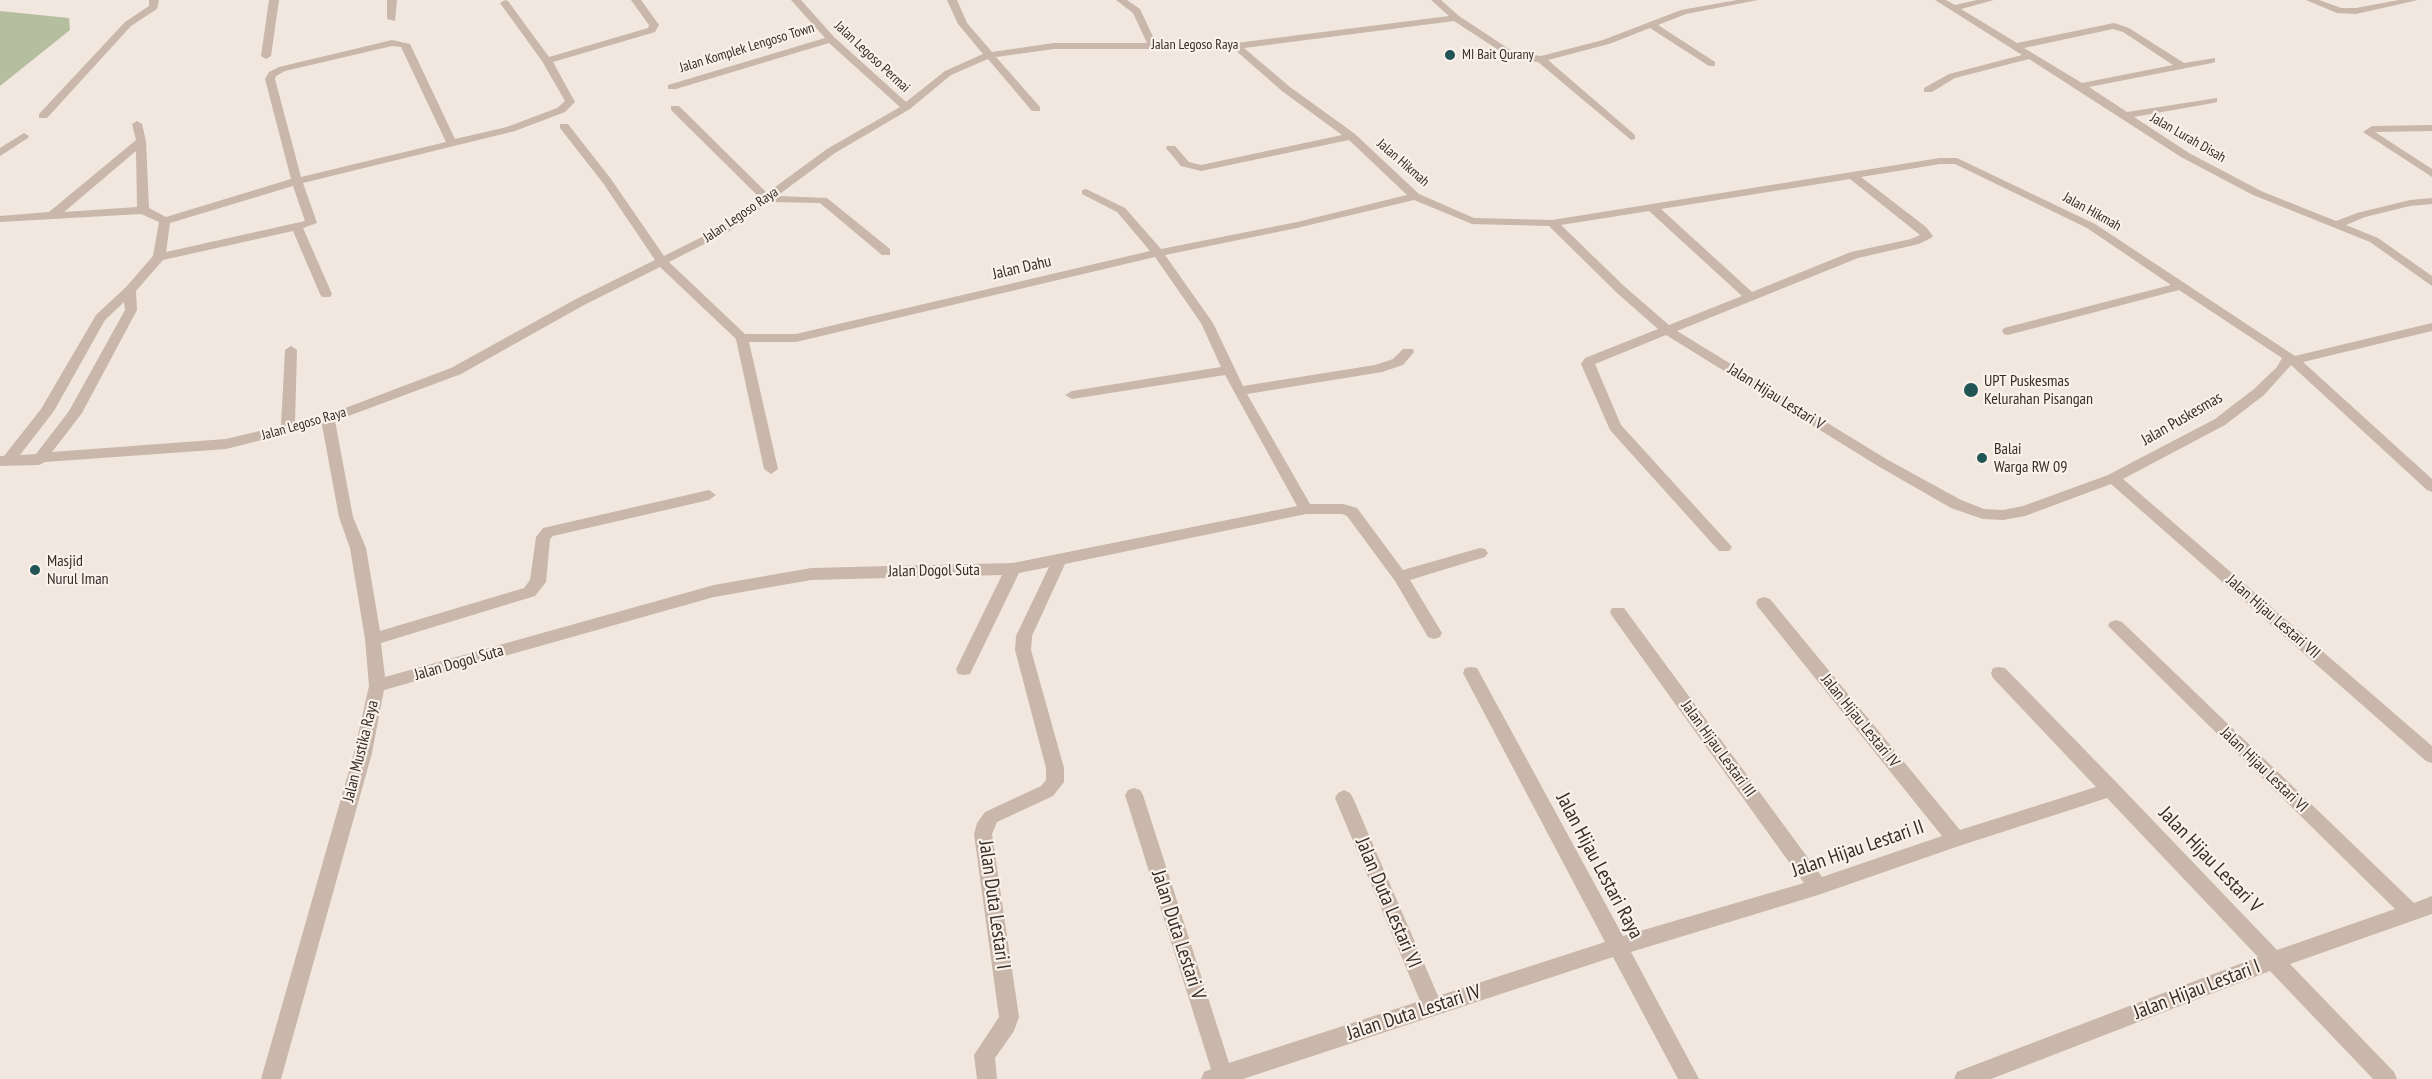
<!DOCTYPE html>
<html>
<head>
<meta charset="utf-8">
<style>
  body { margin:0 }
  canvas { display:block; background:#f1e7de }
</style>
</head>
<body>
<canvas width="2432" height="1079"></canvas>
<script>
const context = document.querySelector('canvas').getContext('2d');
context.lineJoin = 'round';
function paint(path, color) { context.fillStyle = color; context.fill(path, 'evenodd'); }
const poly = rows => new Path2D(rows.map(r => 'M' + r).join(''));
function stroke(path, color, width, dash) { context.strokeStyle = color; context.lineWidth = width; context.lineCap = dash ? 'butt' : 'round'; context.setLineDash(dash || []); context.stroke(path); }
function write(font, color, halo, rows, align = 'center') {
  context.font = font + ' "PT Sans Narrow",sans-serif'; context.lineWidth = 4.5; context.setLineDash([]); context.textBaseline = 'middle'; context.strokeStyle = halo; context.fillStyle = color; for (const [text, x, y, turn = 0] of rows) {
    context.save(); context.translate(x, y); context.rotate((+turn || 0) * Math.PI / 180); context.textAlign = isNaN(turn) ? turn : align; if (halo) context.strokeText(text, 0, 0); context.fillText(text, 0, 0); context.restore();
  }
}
paint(poly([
  [0,11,69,18,70,30,0,86]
]), '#b5bf9f');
paint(poly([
  [149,0,159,0,157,9,131,26,47,118,39,118,39,114,125,22,149,6,149,0],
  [269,0,279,0,271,56,266,59,261,56,269,0],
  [387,0,397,0,395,21,387,19,387,0],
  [505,0,508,1,549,57,648,28,649,25,631,0,641,0,659,25,655,32,553,62,575,102,565,112,515,131,303,183,317,223,303,228,332,294,330,297,322,297,320,294,293,231,163,260,136,291,137,310,82,413,52,452,226,439,281,426,285,350,291,346,297,350,295,423,324,416,451,368,576,299,655,260,603,183,560,128,560,124,568,124,611,179,664,256,720,228,760,198,671,110,671,106,679,106,767,193,827,149,900,107,829,43,676,89,668,89,668,85,825,38,791,0,801,0,834,37,906,102,945,71,983,54,958,24,947,0,957,0,967,23,992,52,1054,43,1147,43,1133,13,1116,0,1127,0,1140,9,1156,43,1236,43,1449,16,1431,0,1441,0,1459,16,1509,49,1523,54,1541,56,1603,40,1681,10,1737,0,1758,0,1686,14,1658,25,1715,62,1715,66,1709,66,1650,28,1609,44,1548,60,1635,135,1635,139,1631,140,1538,62,1521,60,1503,53,1454,21,1244,48,1290,87,1355,134,1419,194,1474,218,1552,220,1940,158,1957,158,2095,224,2295,356,2432,323,2432,331,2303,362,2432,479,2432,492,2427,490,2291,365,2264,395,2225,425,2123,479,2432,746,2432,763,2426,761,2111,484,2025,516,2003,520,1983,519,1951,508,1878,466,1666,335,1595,364,1621,425,1732,547,1729,551,1719,551,1610,430,1581,364,1585,358,1658,329,1617,293,1549,226,1472,224,1414,200,1297,228,1165,255,1213,323,1243,386,1375,365,1393,359,1403,349,1413,349,1414,352,1403,365,1382,372,1247,394,1310,504,1343,504,1357,508,1403,570,1480,548,1485,549,1488,553,1485,557,1410,580,1442,633,1440,637,1434,639,1428,637,1395,581,1347,516,1342,514,1306,514,1065,564,1032,636,1031,650,1064,768,1064,782,1053,796,997,822,992,834,1019,1017,1014,1031,995,1058,997,1079,977,1079,974,1055,999,1017,974,834,977,823,985,812,1041,786,1046,780,1046,768,1015,650,1016,636,1049,567,1019,573,970,674,964,675,958,674,956,669,1002,575,811,580,714,597,384,690,372,753,281,1079,261,1079,354,753,369,686,365,639,350,548,339,517,322,425,226,449,45,462,39,465,0,466,0,456,4,456,41,409,96,315,126,287,153,256,159,222,141,214,0,222,0,216,49,212,136,140,132,124,137,121,142,124,146,141,149,208,166,217,291,179,265,79,269,72,279,67,392,40,410,44,455,139,507,127,557,108,565,101,542,61,500,3,505,0],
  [392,46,401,47,446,142,301,177,275,79,276,76,285,71,392,46],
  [1054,49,1234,49,1282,91,1342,135,1201,165,1189,162,1175,146,1167,146,1166,148,1181,166,1201,171,1349,140,1407,195,1297,222,1161,249,1125,208,1086,189,1082,190,1082,194,1117,212,1150,251,796,334,745,334,669,262,728,232,769,202,820,203,882,255,890,255,890,249,827,198,777,196,835,153,910,109,951,75,988,59,1032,111,1040,111,1040,107,996,57,1054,49],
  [136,151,137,207,64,212,136,151],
  [1940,164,1955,164,2087,228,2171,285,2004,328,2002,331,2004,334,2008,335,2179,290,2282,358,2277,367,2254,389,2215,419,2108,475,2023,506,2003,510,1984,509,1961,500,1888,460,1677,331,1858,258,1919,244,1931,238,1933,236,1926,227,1861,177,1940,164],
  [1850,179,1920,235,1911,239,1851,252,1752,292,1661,209,1850,179],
  [293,186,305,221,166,252,170,223,293,186],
  [1649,211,1742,296,1669,325,1625,287,1561,225,1649,211],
  [1155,257,1201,323,1221,367,1072,391,1065,395,1072,399,1225,375,1297,506,1013,563,811,568,714,585,385,677,381,643,535,596,546,582,550,539,553,536,709,500,716,495,709,490,543,528,536,537,530,580,524,588,380,631,366,548,353,517,335,421,461,374,584,305,660,267,736,339,764,469,771,474,778,469,749,342,796,342,1155,257],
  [124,302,125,310,69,411,36,454,20,455,54,411,105,320,124,302],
  [1935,0,1946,0,1955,5,1977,0,1994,0,1961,9,2017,43,2114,23,2129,28,2184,63,2215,58,2215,62,2212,63,2089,87,2127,112,2217,98,2217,102,2213,103,2134,117,2189,153,2261,191,2336,221,2357,213,2410,200,2432,198,2432,204,2410,206,2365,217,2346,225,2378,238,2432,276,2432,286,2370,242,2253,195,2181,157,2029,59,1955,78,1932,92,1924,92,1924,88,1949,74,2022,55,1935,0],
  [2113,29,2123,32,2173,65,2082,83,2024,48,2113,29],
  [2306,0,2319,0,2341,8,2356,8,2399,0,2418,0,2356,14,2337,13,2306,0],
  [2432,125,2432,131,2375,132,2432,169,2432,177,2363,132,2372,126,2432,125],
  [24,133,29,136,28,138,0,156,0,148,24,133],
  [1764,597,1770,599,1960,830,2096,787,1993,678,1991,673,1993,668,1999,667,2005,668,2118,784,2277,950,2395,909,2108,626,2110,622,2116,620,2122,622,2414,903,2432,896,2432,914,2290,964,2394,1072,2397,1079,2373,1079,2270,971,1991,1079,1954,1079,1957,1072,1964,1069,2258,957,2107,798,1956,847,1818,895,1631,952,1699,1079,1678,1079,1613,957,1243,1079,1201,1079,1204,1072,1211,1069,1125,795,1128,790,1134,788,1140,790,1143,795,1229,1063,1420,1001,1335,798,1338,793,1344,790,1350,793,1353,798,1438,996,1605,942,1463,673,1465,668,1471,667,1477,668,1623,936,1804,883,1612,616,1610,612,1612,608,1624,608,1822,877,1942,836,1758,607,1756,603,1758,599,1764,597]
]), '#c8b7aa');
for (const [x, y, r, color] of [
  [1450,55,6,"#215455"],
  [1971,390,8,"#215455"],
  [1982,458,6,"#215455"],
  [35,570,6,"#215455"]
]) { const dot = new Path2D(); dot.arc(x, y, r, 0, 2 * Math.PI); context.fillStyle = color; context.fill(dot); stroke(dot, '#f9f1ea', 2); }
write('14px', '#362d29', '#f9f1ea', [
  ["Jalan Legoso Raya",1195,45],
  ["Jalan Komplek Lengoso Town",747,48,-17],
  ["Jalan Legoso Permai",872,57,43],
  ["Jalan Lurah Disah",2188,138,30],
  ["Jalan Hikmah",1403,163,41],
  ["Jalan Hikmah",2092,212,29],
  ["Jalan Legoso Raya",741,215,-34],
  ["Jalan Legoso Raya",304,424,-16]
]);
write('14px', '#362d29', '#f9f1ea', [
  ["MI Bait Qurany",1462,55]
], 'left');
write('16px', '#362d29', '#f9f1ea', [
  ["Jalan Dahu",1022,268,-13],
  ["Jalan Hijau Lestari V",1776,397,32],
  ["Jalan Puskesmas",2182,419,-30],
  ["Jalan Dogol Suta",934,571,-1],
  ["Jalan Hijau Lestari VII",2273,617,41],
  ["Jalan Dogol Suta",459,663,-16],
  ["Jalan Hijau Lestari IV",1860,721,51],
  ["Jalan Hijau Lestari III",1718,749,54],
  ["Jalan Mustika Raya",361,751,-76],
  ["Jalan Hijau Lestari VI",2264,770,44]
]);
write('16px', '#362d29', '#f9f1ea', [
  ["UPT Puskesmas",1984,381],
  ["Kelurahan Pisangan",1984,399],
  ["Balai",1994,449],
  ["Warga RW 09",1994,467],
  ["Masjid",47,561],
  ["Nurul Iman",47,579]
], 'left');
write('20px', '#362d29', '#f9f1ea', [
  ["Jalan Hijau Lestari II",1858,849,-19],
  ["Jalan Hijau Lestari V",2210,860,46],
  ["Jalan Hijau Lestari Raya",1599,866,62],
  ["Jalan Duta Lestari VI",1388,903,67],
  ["Jalan Duta Lestari I",994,905,82],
  ["Jalan Duta Lestari V",1178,935,72],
  ["Jalan Hijau Lestari I",2197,990,-21],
  ["Jalan Duta Lestari IV",1414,1013,-18]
]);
</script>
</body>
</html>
